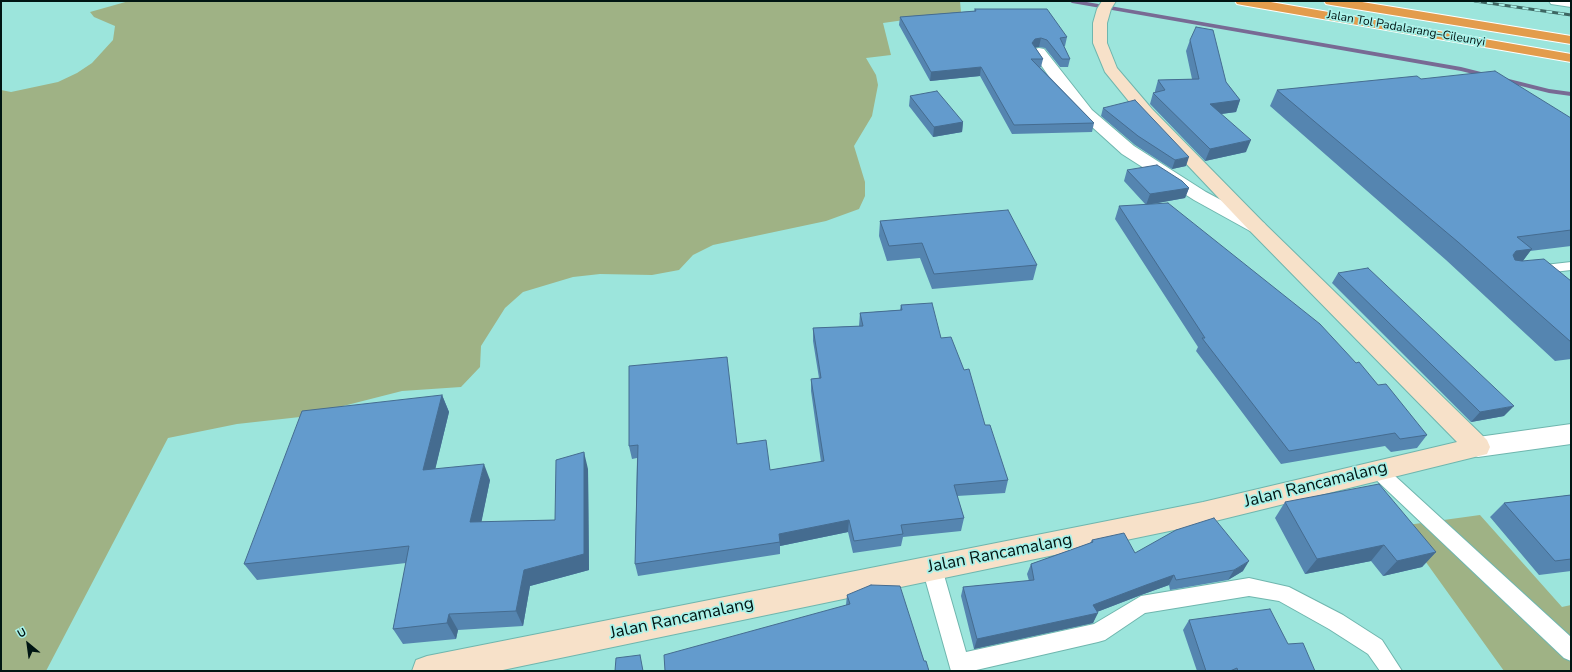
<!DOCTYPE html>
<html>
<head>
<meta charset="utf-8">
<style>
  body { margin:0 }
  #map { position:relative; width:1572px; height:672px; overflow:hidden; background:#9ce5dc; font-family:"Nunito Sans",sans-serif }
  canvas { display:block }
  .frame { position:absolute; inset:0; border:2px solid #001513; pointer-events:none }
  .north { position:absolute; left:8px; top:624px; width:40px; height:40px; -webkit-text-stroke:3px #a9f2e9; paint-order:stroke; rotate:331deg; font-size:11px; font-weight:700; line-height:16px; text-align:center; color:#001513 }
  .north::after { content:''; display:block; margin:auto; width:14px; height:18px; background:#001513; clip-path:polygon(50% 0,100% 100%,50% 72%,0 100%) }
</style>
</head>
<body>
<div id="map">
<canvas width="1572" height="672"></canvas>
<div class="frame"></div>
<div class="north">U</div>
</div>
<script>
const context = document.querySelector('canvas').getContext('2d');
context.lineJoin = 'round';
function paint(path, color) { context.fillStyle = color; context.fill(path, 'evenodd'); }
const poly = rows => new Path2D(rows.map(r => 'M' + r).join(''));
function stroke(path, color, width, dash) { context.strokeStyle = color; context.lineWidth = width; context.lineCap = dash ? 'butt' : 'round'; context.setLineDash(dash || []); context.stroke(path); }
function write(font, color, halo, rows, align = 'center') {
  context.font = font + ' "Nunito Sans",sans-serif'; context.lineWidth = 3.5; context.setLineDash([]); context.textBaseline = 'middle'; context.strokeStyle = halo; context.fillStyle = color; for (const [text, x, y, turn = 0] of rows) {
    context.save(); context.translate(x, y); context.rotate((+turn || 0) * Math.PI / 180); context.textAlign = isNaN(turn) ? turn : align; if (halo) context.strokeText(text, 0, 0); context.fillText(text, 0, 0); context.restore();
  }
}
paint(poly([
  [129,1,960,1,961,12,883,23,891,55,866,58,876,75,878,85,872,116,854,146,865,182,865,196,859,209,826,221,713,245,693,255,679,270,652,275,600,274,573,277,523,292,505,308,481,346,480,367,461,387,402,391,300,417,237,424,168,438,46,671,1,671,1,90,11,92,58,82,77,73,92,63,113,40,115,26,94,17,90,12],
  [1480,515,1562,607,1571,605,1571,671,1504,671,1400,526]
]), '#9fb285');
paint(poly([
  [1069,1,1081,1,1461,67,1549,89,1571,92,1571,96,1549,93,1461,71,1072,3,1069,1]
]), '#786a94');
const lane = poly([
  [1571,262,1571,270,1536,274,1531,273,1529,270,1531,267,1536,266,1571,262],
  [1377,463,1383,465,1571,637,1571,661,1564,658,1371,475,1368,470,1371,465,1377,463],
  [932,560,939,562,942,568,966,652,1094,624,1141,596,1249,578,1289,587,1343,615,1382,640,1402,671,1380,671,1368,654,1329,629,1279,601,1249,596,1145,613,1105,640,1098,642,972,671,951,671,922,568,925,562,932,560]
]);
const street = poly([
  [1549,1,1571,1,1571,7,1551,4,1549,1],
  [1039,48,1044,49,1092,110,1134,146,1206,192,1264,223,1267,227,1264,231,1257,233,1250,231,1194,200,1122,154,1080,116,1059,91,1032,52,1034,49,1039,48],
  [1571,424,1571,444,1478,457,1469,454,1466,447,1469,440,1478,437,1571,424]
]);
const secondary = poly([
  [1102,1,1116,1,1111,9,1107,23,1107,43,1117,68,1152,109,1264,223,1487,440,1490,447,1487,454,1203,524,498,671,412,671,416,660,427,656,1203,502,1457,442,1250,231,1140,115,1105,72,1093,43,1093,23,1097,9,1102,1]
]);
const highway = poly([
  [1235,1,1265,1,1571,54,1571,62,1242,5,1237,4,1235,1],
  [1324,1,1356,1,1571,36,1571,44,1331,5,1326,4,1324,1]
]);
stroke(lane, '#6fb6ae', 2);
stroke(street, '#6fb6ae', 2);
stroke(secondary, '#6fb6ae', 2);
stroke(highway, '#fff', 2);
paint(lane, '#fff');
paint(street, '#fff');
paint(secondary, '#f7e1c9');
paint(highway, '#e39c4c');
const rail = poly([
  [1475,1,1571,15]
]);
stroke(rail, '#3d6662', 3);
stroke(rail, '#a9f2e9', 2, [6]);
paint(poly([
  [975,9,1067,37,1065,46,1064,46,1070,59,1068,67,1060,67,1045,48,1039,47,1035,47,1043,59,1041,67,1040,67,1094,123,1092,132,1012,134,980,76,930,81,899,25,900,17,974,11],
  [1190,40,1226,82,1240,100,1236,112,1221,114,1246,152,1205,161,1150,104,1153,93,1155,92,1155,91,1158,80,1192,79,1186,51],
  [1421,79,1571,118,1571,246,1530,251,1523,261,1571,281,1571,359,1555,361,1446,260,1270,106,1277,90],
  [910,96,963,122,962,132,933,137,909,106],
  [1103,108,1186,166,1172,169,1135,145,1101,116],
  [1127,170,1189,188,1185,198,1147,205,1356,363,1427,435,1417,448,1391,452,1385,446,1281,464,1196,351,1198,347,1115,219,1119,206,1146,205,1124,181],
  [880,221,1037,265,1033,280,932,289,920,258,887,261,879,236],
  [1338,273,1504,416,1471,422,1332,283],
  [901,305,941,338,985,425,1008,480,1005,493,957,496,964,518,961,531,903,537,901,546,853,553,848,532,780,546,780,554,638,576,635,564,637,458,632,459,629,446,629,366,737,444,770,470,821,462,811,391,811,379,819,378,813,341,813,328,859,326,860,313,900,310],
  [442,395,449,412,435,469,490,480,481,522,555,520,588,469,589,570,530,586,523,626,458,630,456,639,403,644,393,629,406,563,257,580,244,564],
  [1571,495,1571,571,1539,575,1490,517,1504,503],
  [1285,502,1436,552,1422,567,1383,576,1371,561,1305,574,1275,518],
  [1092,540,1135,553,1243,571,1228,580,1170,590,1169,585,1141,595,1097,612,1093,623,974,649,961,596,963,587,1029,581,1027,574,1031,564,1090,543],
  [847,595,924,661,846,605],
  [1189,620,1288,644,1315,671,1197,671,1183,630]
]), '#5585b0');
paint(poly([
  [1041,38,1039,47,1034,48,1032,43,1035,39],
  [981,67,980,76,930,81,931,72],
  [1240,100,1236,112,1206,116,1210,104],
  [963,122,962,132,933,137,934,127],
  [1251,140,1246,152,1205,161,1210,149],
  [1189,157,1186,166,1172,169,1175,160],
  [1189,188,1185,198,1146,205,1150,194],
  [1532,249,1518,267,1503,270,1516,251],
  [442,395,449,412,431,487,423,470],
  [1514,406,1504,416,1471,422,1480,412],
  [584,452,588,469,589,570,530,586,523,626,516,611,524,570,584,554],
  [484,464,490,480,478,539,470,522],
  [849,520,848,532,780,546,779,534],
  [1384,545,1371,561,1305,574,1317,559],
  [1436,552,1422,567,1383,576,1397,561],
  [1249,561,1243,571,1228,580,1234,570],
  [1174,575,1169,585,1141,595,1089,615,1093,605,1146,585],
  [1098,613,1093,623,974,649,977,639],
  [449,614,458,630,456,639,447,623]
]), '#456c90');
const building = poly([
  [975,9,1047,9,1067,37,1060,38,1070,59,1062,59,1047,40,1041,38,1035,39,1032,43,1043,59,1031,59,1094,123,1014,125,981,67,931,72,900,17,976,11,975,9],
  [1196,27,1213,30,1226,82,1240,100,1210,104,1251,140,1210,149,1153,93,1165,90,1158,80,1199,79,1190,40,1196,27],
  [1495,71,1571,118,1571,230,1517,237,1532,249,1516,251,1513,255,1515,260,1522,261,1544,259,1571,281,1571,342,1458,242,1277,90,1417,76,1421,79,1495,71],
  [937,91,963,122,934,127,910,96,937,91],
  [1135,100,1189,157,1175,160,1138,136,1103,108,1135,100],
  [1157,165,1182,181,1189,188,1150,194,1127,170,1157,165],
  [1168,203,1320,324,1356,363,1359,362,1378,385,1386,384,1427,435,1400,439,1395,433,1289,451,1202,338,1205,338,1119,206,1168,203],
  [1008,210,1037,265,934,274,922,243,889,246,880,221,1008,210],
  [1368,268,1514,406,1480,412,1338,273,1368,268],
  [932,303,941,338,951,337,964,370,969,369,985,425,990,425,1008,480,954,485,964,518,901,525,903,534,854,541,849,520,779,534,780,542,635,564,638,445,629,446,629,366,727,357,737,444,766,440,770,470,824,461,811,379,821,378,813,328,863,326,860,313,902,310,901,305,932,303],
  [442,395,423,470,484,464,470,522,555,520,556,460,584,452,584,554,524,570,516,611,449,614,447,623,393,629,409,546,244,564,302,411,442,395],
  [1379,484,1436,552,1397,561,1384,545,1317,559,1285,502,1379,484],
  [1571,495,1571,559,1555,561,1504,503,1571,495],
  [1214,518,1249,561,1234,570,1176,580,1174,575,1146,585,1093,605,1098,613,977,639,963,587,1034,580,1031,564,1093,542,1092,540,1124,533,1135,553,1176,530,1214,518],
  [871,585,900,586,924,661,926,661,929,671,665,671,664,655,850,604,847,595,871,585],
  [1270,609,1288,644,1303,643,1315,671,1238,671,1237,668,1230,671,1206,671,1189,620,1270,609],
  [640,655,643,671,615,671,616,658,640,655]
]);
paint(building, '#639bcd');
stroke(building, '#456c90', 1);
write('12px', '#001513', '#a9f2e9', [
  ["Jalan Tol Padalarang–Cileunyi",1406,29,10]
]);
write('17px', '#001513', '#a9f2e9', [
  ["Jalan Rancamalang",1316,485,-14],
  ["Jalan Rancamalang",1000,554,-11],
  ["Jalan Rancamalang",682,619,-12]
]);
</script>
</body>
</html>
